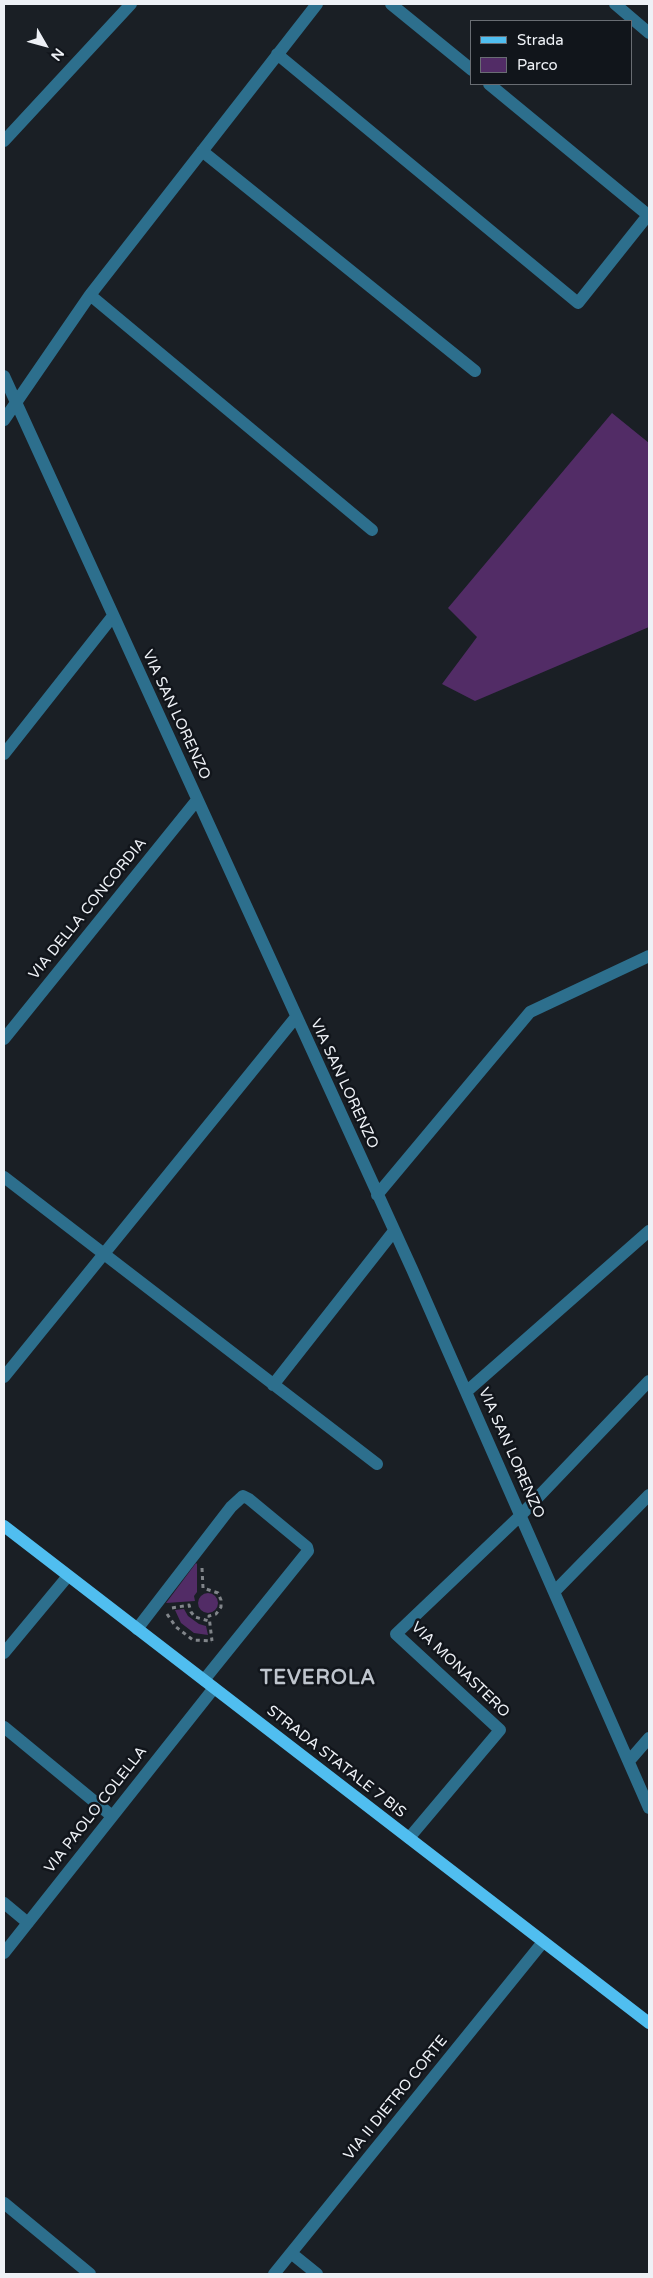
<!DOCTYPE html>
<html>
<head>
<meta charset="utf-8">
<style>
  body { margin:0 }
  #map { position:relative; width:653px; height:2278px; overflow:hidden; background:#1a1f25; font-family:"Varela Round",sans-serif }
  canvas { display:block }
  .frame { position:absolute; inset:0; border:5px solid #eef1f6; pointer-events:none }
  .legend { position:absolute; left:470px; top:20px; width:162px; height:65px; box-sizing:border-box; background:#11151b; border:1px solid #696d73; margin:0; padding:6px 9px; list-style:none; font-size:15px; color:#eef1f6 }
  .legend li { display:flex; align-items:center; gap:10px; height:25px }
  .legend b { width:25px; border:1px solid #696d73 }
  .north { position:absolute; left:20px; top:20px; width:50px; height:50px; -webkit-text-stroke:4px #11151b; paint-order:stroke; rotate:128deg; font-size:14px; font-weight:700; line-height:20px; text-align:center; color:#eef1f6 }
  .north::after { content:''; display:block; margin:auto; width:18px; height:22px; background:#eef1f6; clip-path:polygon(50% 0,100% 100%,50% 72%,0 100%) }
</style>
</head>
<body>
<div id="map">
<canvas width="653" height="2278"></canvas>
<div class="frame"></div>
<ul class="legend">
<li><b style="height:6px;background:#50bef0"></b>Strada</li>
<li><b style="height:14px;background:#522c66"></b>Parco</li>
</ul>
<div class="north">N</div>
</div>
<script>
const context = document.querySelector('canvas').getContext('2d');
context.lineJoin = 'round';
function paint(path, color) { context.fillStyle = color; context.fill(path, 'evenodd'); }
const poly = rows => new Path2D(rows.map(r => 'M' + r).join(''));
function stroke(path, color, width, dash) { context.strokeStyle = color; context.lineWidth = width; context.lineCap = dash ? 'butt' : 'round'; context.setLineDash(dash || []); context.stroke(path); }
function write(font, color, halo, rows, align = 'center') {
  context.font = font + ' "Varela Round",sans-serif'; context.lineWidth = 5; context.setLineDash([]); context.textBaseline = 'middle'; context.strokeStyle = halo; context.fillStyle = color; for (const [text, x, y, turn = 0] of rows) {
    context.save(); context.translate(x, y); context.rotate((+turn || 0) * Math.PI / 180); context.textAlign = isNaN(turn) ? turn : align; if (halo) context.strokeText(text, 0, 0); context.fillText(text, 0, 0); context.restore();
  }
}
paint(poly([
  [612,413,649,443,649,627,475,701,442,684,477,637,448,608],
  [196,1563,197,1564,197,1592,194,1596,195,1601,166,1603],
  '198 1603a10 10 0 1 1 20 0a10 10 0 1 1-20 0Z',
  [184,1609,188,1616,199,1624,206,1626,208,1635,194,1633,181,1623,175,1610]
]), '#522c66');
stroke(poly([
  [202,1568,203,1588,218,1593,221,1600,221,1607,216,1614,209,1616,212,1641],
  [172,1608,189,1605,191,1612,195,1617,209,1621],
  [167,1614,176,1627,193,1640,212,1641]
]), '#81858a', 3, [4, 4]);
stroke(poly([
  [391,4,472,70],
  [615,4,649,33],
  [277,54,578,303,649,214],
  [489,84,648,215],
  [4,141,131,4],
  [202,151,475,371],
  [90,295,372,530],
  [4,376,412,1269,649,1808],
  [4,420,90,295,317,4],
  [4,754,113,616],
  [4,1039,197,800],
  [4,1177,377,1464],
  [377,1195,530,1012,649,956],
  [4,1377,296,1017],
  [273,1385,394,1231],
  [466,1392,649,1231],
  [554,1592,649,1495],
  [137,1629,231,1507,243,1496,249,1499,307,1547,308,1551,204,1680],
  [4,1653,68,1576],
  [4,1727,112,1816],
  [629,1761,649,1738],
  [409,1838,500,1730,396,1634,521,1515,649,1381],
  [4,1903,28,1923],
  [4,1953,214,1688],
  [4,2203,90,2274],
  [291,2253,317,2274],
  [274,2274,543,1942]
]), '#2d6f8d', 12);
stroke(poly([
  [4,1526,649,2023]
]), '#50bef0', 12);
write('15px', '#eef1f6', '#11151b', [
  ["VIA SAN LORENZO",176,715,65],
  ["VIA DELLA CONCORDIA",88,909,-51],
  ["VIA SAN LORENZO",344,1084,65],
  ["VIA SAN LORENZO",511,1453,66],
  ["VIA MONASTERO",460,1670,44],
  ["STRADA STATALE 7 BIS",336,1762,38],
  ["VIA PAOLO COLELLA",96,1810,-52],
  ["VIA II DIETRO CORTE",396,2098,-51]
]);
context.letterSpacing = '1px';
write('bold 20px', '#bfc5cd', '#11151b', [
  ["TEVEROLA",318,1679]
]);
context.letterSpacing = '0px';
</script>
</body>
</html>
